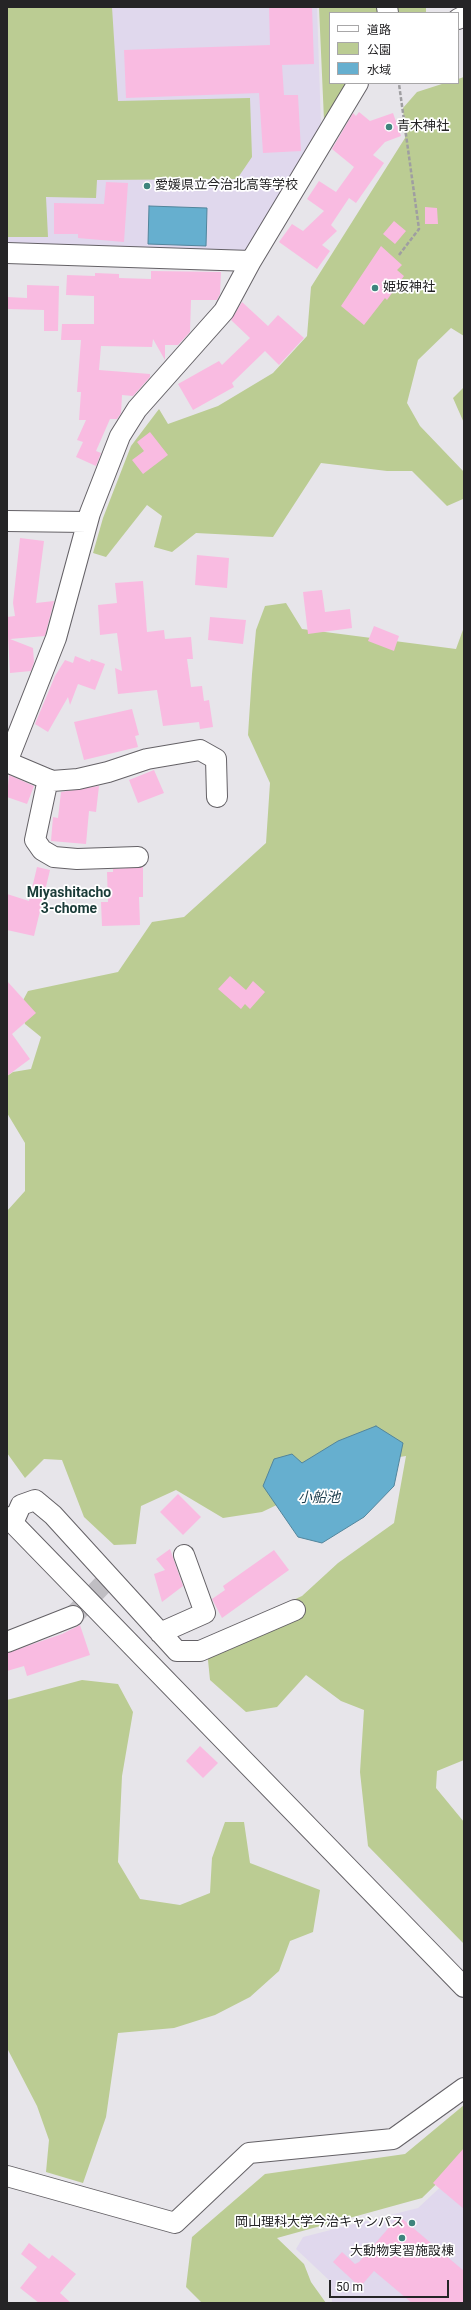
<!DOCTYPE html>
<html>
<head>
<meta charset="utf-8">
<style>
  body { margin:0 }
  #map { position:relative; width:471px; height:2310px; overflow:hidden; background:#e7e5ea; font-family:Roboto,"Noto Sans JP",sans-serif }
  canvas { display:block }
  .frame { position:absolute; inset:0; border:8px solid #252426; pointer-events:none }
  .legend { position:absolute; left:329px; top:12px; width:130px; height:72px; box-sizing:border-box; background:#fff; border:1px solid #a8a7a8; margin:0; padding:5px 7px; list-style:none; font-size:12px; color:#252426 }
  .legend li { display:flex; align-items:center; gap:8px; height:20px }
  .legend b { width:20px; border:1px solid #a8a7a8 }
  .scale { position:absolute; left:329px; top:2280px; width:120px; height:18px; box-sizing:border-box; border:2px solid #252426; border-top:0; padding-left:5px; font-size:12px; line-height:14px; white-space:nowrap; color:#252426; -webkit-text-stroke:3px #fff; paint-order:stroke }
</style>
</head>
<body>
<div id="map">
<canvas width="471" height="2310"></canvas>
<div class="frame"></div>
<ul class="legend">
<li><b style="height:5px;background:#fff"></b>道路</li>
<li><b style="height:11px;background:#bbcc93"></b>公園</li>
<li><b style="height:11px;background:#66afcf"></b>水域</li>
</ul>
<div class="scale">50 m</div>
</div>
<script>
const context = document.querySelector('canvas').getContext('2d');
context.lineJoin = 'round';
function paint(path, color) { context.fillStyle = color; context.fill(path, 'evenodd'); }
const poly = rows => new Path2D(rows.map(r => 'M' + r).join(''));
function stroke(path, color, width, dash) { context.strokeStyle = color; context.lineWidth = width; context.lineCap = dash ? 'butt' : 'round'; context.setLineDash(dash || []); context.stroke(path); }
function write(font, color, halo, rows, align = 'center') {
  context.font = font + ' Roboto,"Noto Sans JP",sans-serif'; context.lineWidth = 3.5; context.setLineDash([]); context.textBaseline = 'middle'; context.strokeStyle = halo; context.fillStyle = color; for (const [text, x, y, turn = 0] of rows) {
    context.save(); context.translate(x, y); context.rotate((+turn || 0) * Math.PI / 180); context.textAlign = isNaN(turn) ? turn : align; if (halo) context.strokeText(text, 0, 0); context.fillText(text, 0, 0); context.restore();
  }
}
paint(poly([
  [7,7,317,7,321,125,249,255,7,247],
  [464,2165,464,2303,332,2303,331,2282,296,2249,303,2237,418,2208]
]), '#e0d8ed');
paint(poly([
  [7,7,112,7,118,101,250,98,252,157,237,179,97,180,96,198,46,197,48,237,7,237],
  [319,7,426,7,426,13,330,13,330,83,351,83,324,120],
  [464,77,464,336,451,328,418,360,407,403,420,426,464,472,463,499,447,506,412,471,387,471,321,463,273,537,196,533,172,552,154,547,162,516,147,505,106,557,93,553,103,518,131,446,159,409,168,424,218,406,273,373,307,336,311,287,405,138,403,108,417,92,445,83,458,83,458,79],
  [464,387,464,423,453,398],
  [286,603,302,629,456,649,464,627,464,1760,437,1771,436,1788,464,1822,464,1944,368,1846,360,1772,364,1710,341,1701,306,1675,277,1707,246,1712,210,1680,206,1640,302,1596,338,1563,394,1523,406,1456,367,1462,262,1512,223,1518,176,1490,141,1506,136,1544,114,1545,84,1517,62,1460,44,1459,25,1478,7,1453,7,1211,25,1191,25,1143,7,1113,7,1076,13,1072,31,1069,41,1037,25,1024,20,1006,28,991,118,972,152,922,184,917,266,843,270,783,248,735,252,674,256,630,265,606],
  [82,1680,118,1684,133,1712,122,1776,118,1862,140,1899,180,1905,210,1893,212,1858,225,1822,244,1822,250,1863,320,1890,313,1932,290,1941,279,1971,250,1997,215,2015,174,2028,118,2033,106,2117,83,2183,46,2172,49,2140,37,2106,7,2048,7,1700],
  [464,2105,464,2157,422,2198,277,2238,304,2264,311,2282,326,2303,202,2303,186,2287,192,2237,265,2174,405,2154]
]), '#bbcc93');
const water = poly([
  [149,206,207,208,206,246,148,244,149,206],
  [376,1426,403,1443,394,1486,364,1517,322,1543,298,1537,263,1486,274,1459,292,1454,302,1463,338,1441,376,1426]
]);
paint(water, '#66afcf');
stroke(water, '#52859c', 1);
paint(poly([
  [269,7,312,7,314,64,282,65,284,95,298,95,301,151,263,153,259,93,126,98,124,50,270,45],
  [359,112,370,121,393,113,401,136,385,142,373,155,384,163,356,203,349,198,331,225,337,231,322,245,330,251,317,269,279,242,292,224,303,231,324,211,307,199,319,181,336,192,354,167,332,149,353,113,356,116],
  [106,182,128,183,124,242,78,238,78,234,54,234,54,203,104,204],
  [425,207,437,208,438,224,425,224],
  [394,221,406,231,395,244,383,234],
  [381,246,402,265,397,270,404,276,387,300,385,298,364,325,341,306],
  [151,271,221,272,220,294,217,300,191,300,190,332,178,345,165,345,165,360,153,339,152,347,101,346,99,370,150,374,150,377,133,396,122,395,121,413,117,419,110,419,96,451,101,453,96,466,76,457,83,442,77,440,86,420,79,420,81,392,77,392,81,340,61,340,62,324,94,324,94,296,66,295,67,275,95,276,95,273,119,274,119,278,151,279],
  [27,285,59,286,58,331,44,331,44,310,7,309,7,297,27,298],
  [242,302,268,326,278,315,304,338,279,365,265,351,232,383,234,387,193,410,178,384,219,361,222,365,250,338,231,320],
  [150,432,168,455,143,474,132,460,144,451,137,442],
  [20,538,44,541,36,603,54,601,45,636,10,639,33,648,34,662,31,671,10,673,7,617,15,616,13,603],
  [197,555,229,558,227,588,195,585],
  [143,581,147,632,164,630,165,639,191,637,193,659,187,659,191,687,202,686,204,701,209,700,213,727,200,729,199,722,163,726,157,690,118,694,115,668,122,671,117,633,100,635,98,605,117,603,115,583],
  [322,590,325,612,350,609,352,628,308,634,303,592],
  [210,617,246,620,243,644,208,640],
  [374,626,399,636,394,651,368,641],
  [75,656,90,662,91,659,105,664,95,690,78,684,70,705,68,697,48,732,35,724,55,676,65,660,73,663],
  [132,709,139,735,135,736,138,747,84,760,74,722],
  [154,770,164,793,138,803,129,780],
  [9,775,34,786,27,804,7,797],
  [99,786,96,812,89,811,86,844,51,841,53,817,58,818,61,792],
  [37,867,50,870,34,936,7,930,7,894,29,901],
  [143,867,143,897,139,897,140,925,102,926,101,902,108,902,107,872,113,872,113,869],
  [230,976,246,990,253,981,265,992,250,1009,245,1004,241,1009,218,989],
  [7,981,36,1013,12,1034,30,1059,7,1076],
  [178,1494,201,1517,183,1535,160,1512],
  [170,1549,183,1586,162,1602,154,1574,165,1570,156,1559],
  [274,1550,289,1570,222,1618,212,1599,225,1590,223,1586],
  [80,1625,90,1655,27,1676,24,1666,7,1671,7,1653,62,1634],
  [200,1746,218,1763,203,1778,186,1761],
  [464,2148,464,2209,433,2183],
  [399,2216,464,2271,464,2303,412,2303,374,2271,360,2287,333,2262,342,2252,355,2264,359,2262],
  [29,2243,49,2259,52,2255,76,2274,60,2293,71,2303,39,2303,20,2288,37,2267,21,2254]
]), '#f9bbe1');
stroke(poly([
  [73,1616,109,1578]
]), '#c0bec3', 20, [20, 10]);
const minor = poly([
  [387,7,388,13],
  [458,19,464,16],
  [7,253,251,261],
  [7,521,87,522],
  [7,762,56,638,90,513,120,436,137,409,224,311,251,261,358,83],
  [7,762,52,781,78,779,108,772,147,759,200,750,216,759,217,797],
  [48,779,35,840,42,850,54,857,77,859,138,857],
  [7,1517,464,1987],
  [13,1523,21,1505,35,1500,53,1515,177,1651,200,1651,295,1610],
  [160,1633,205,1613,184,1555],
  [7,1642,73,1616],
  [7,2176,175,2223,249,2153,393,2139,464,2088]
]);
stroke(minor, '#646166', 22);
stroke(poly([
  [399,255,419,229,399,84]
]), '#9f9ea1', 2.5, [4, 2]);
stroke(minor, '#fff', 20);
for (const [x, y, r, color] of [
  [389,127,4,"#3e847d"],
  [147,186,4,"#3e847d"],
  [375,288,4,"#3e847d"],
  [412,2223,4,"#3e847d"],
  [402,2238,4,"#3e847d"]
]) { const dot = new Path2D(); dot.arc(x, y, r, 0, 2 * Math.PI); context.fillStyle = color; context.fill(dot); stroke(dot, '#fff', 1.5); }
write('13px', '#252426', '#fff', [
  ["青木神社",397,127],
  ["愛媛県立今治北高等学校",155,186],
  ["姫坂神社",383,288],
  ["岡山理科大学今治キャンパス",404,2223,"right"],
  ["大動物実習施設棟",402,2252,"center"]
], 'left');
write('bold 14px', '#1a3b38', '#fff', [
  ["Miyashitacho",69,893],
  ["3-chome",69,909]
]);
write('italic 14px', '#1c3d4c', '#fff', [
  ["小船池",319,1498]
]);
</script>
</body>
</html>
